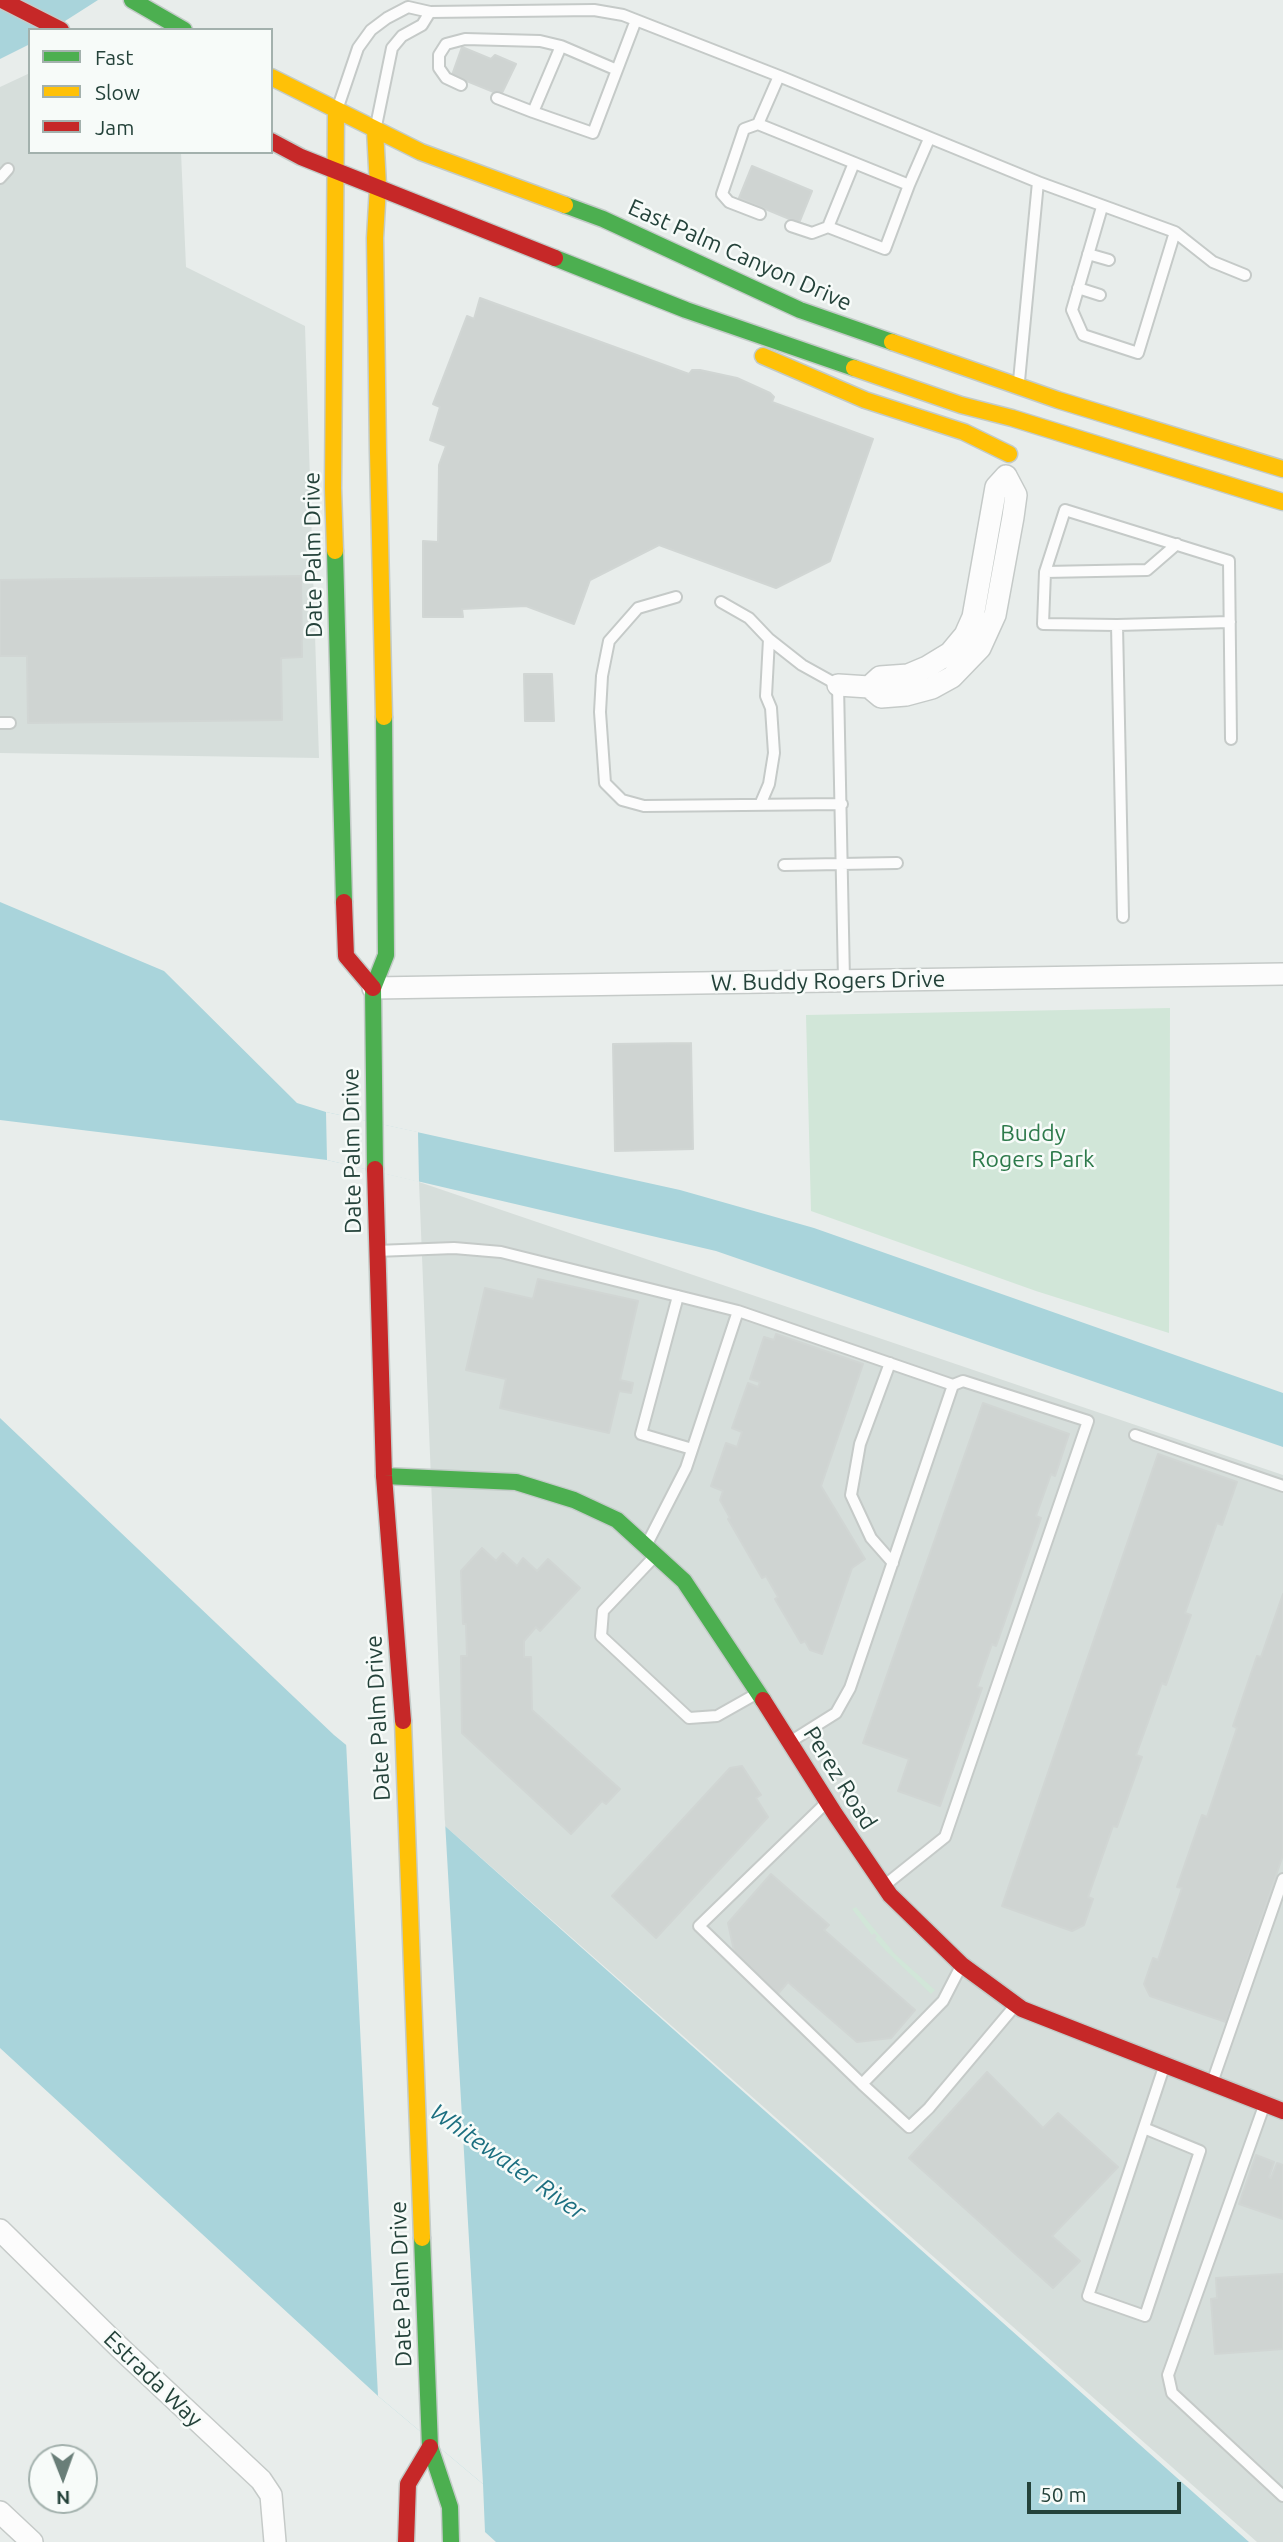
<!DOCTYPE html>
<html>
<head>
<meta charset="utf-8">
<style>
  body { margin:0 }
  #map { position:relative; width:1283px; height:2542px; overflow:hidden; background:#e8edeb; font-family:Ubuntu,sans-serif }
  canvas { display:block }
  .legend { position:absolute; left:28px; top:28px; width:245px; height:126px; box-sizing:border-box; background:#f7fbf9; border:2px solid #a3b1ad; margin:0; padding:9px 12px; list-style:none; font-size:21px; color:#24423a }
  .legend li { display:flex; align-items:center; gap:14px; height:35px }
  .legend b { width:35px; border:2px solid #a3b1ad }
  .north { position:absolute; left:28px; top:2444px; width:70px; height:70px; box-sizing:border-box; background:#f7fbf9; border:2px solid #a3b1ad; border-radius:50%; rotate:179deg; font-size:19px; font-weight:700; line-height:28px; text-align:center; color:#24423a }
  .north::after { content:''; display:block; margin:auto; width:24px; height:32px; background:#697e78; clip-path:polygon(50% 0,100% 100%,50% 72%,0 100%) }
  .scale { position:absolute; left:1027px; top:2482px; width:154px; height:32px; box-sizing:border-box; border:4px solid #24423a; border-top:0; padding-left:9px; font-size:21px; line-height:24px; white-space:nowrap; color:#24423a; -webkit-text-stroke:5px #f7fbf9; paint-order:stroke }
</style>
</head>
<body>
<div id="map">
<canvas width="1283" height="2542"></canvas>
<ul class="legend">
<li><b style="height:9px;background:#4caf50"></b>Fast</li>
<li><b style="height:9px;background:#ffc107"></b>Slow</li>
<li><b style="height:9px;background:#c62828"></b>Jam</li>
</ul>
<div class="north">N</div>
<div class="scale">50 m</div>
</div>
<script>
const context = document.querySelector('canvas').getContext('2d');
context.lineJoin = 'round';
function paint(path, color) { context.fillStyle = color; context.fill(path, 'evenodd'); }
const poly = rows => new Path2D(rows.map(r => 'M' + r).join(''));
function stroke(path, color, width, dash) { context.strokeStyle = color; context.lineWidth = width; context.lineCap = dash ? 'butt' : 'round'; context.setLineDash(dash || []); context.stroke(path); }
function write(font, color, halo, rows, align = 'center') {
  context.font = font + ' Ubuntu,sans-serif'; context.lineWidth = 5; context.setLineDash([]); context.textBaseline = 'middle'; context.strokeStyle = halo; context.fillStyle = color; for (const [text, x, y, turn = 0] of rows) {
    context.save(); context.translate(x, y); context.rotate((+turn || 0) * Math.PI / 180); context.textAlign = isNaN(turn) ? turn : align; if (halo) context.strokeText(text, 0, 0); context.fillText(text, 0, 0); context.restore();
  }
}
paint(poly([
  [30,73,30,152,181,152,186,267,305,326,319,758,0,753,0,87],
  [419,1182,1283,1475,1283,2542,1257,2542,445,1826]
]), '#d6dedb');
paint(poly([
  [1170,1008,1169,1333,1036,1291,811,1211,806,1015],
  [856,1907,895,1954,935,1990,931,1994,886,1951,875,1939,877,1936,874,1933,872,1935,852,1909]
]), '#d1e6d8');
paint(poly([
  [0,0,98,0,51,30,30,30,30,44,0,59],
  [0,902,164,971,297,1103,326,1112,680,1190,814,1228,1283,1393,1283,1447,716,1251,327,1160,0,1120],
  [0,1418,334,1735,445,1826,1249,2542,496,2542,485,2532,483,2484,378,2396,0,2048]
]), '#a9d4db');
paint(poly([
  [326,1112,418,1132,419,1182,327,1160],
  [346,1741,445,1821,483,2484,378,2396]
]), '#e8edeb');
const building = poly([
  [462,47,491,59,495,55,516,64,501,95,452,75,462,47],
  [752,166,812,191,799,223,739,198,752,166],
  [480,298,689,374,692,370,700,370,737,378,770,393,774,397,772,402,873,439,830,561,776,588,659,545,590,580,574,624,526,606,462,609,463,617,423,617,423,541,438,542,439,465,446,446,430,440,440,407,433,404,467,316,474,319,480,298],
  [301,576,302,657,281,658,282,720,28,723,27,656,0,656,0,580,301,576],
  [524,674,552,674,554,721,525,721,524,674],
  [691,1043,693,1149,615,1151,613,1044,691,1043],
  [538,1279,638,1301,620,1380,633,1383,631,1393,619,1391,609,1433,500,1408,506,1379,466,1370,485,1288,533,1299,538,1279],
  [776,1334,863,1364,821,1486,865,1559,852,1568,822,1654,810,1650,805,1641,801,1643,775,1599,778,1597,766,1576,762,1578,728,1519,730,1518,720,1500,723,1491,711,1486,726,1443,737,1447,742,1432,732,1428,748,1383,758,1387,760,1382,750,1379,764,1337,774,1340,776,1334],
  [983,1403,1069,1434,1055,1476,1051,1474,1036,1516,1041,1518,996,1646,992,1644,977,1687,982,1688,940,1806,898,1791,909,1759,863,1743,983,1403],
  [1158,1454,1237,1482,1222,1525,1217,1523,1185,1613,1191,1615,1166,1685,1162,1683,1136,1755,1142,1757,1117,1827,1113,1826,1088,1897,1093,1899,1084,1925,1072,1931,1002,1906,1158,1454],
  [482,1548,496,1561,503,1553,517,1566,523,1558,537,1571,548,1559,580,1588,540,1631,536,1627,524,1641,524,1657,531,1657,532,1710,620,1789,606,1804,602,1801,571,1834,462,1733,461,1656,467,1656,466,1624,463,1624,461,1571,482,1548],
  [1283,1594,1283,1855,1226,2022,1150,1996,1144,1984,1153,1958,1158,1960,1182,1888,1177,1887,1202,1815,1207,1817,1237,1728,1233,1726,1257,1656,1261,1657,1283,1594],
  [742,1766,761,1795,756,1798,768,1817,656,1938,612,1896,730,1768,742,1766],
  [771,1874,829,1925,824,1930,915,2010,891,2038,857,2042,788,1982,777,1995,736,1960,728,1923,771,1874],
  [987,2072,1043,2128,1058,2113,1118,2167,1052,2236,1080,2261,1053,2288,909,2158,987,2072],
  [1256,2155,1274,2162,1269,2177,1271,2178,1277,2163,1283,2165,1283,2219,1239,2204,1256,2155],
  [1283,2274,1283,2349,1215,2354,1211,2299,1217,2298,1216,2278,1283,2274]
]);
paint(building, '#cfd4d2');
stroke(building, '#d1d6d4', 2);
const lane = poly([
  [617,70,561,46,533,112,593,133,636,20],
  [461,85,446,78,439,68,439,55,446,44,465,39,540,41,561,46],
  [497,98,533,112],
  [338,107,358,48,371,30,387,18,408,7,430,12,594,10,623,15,779,76],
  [758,124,744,129,722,194,729,202,760,214],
  [376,126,392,48,402,36,422,25,430,12],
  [854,163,828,227,885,249,909,185,758,124,779,76,1038,182,1019,381],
  [0,178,8,169],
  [1038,182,1175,232,1138,353,1083,335,1072,310,1102,207],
  [909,185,929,139],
  [791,226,812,233,828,227],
  [1175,232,1213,262,1245,275],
  [1088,254,1109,260],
  [1078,288,1100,295],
  [1045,572,1147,570,1177,544],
  [676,597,638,608,609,641,602,676,600,712,605,783,622,800,644,806,842,804],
  [721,602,749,618,769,639,802,665,838,685,844,980],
  [1117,625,1230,622],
  [0,723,10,723],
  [760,805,769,784,774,753,771,708,766,696,769,639],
  [784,865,897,863],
  [1123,917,1117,625,1043,624,1045,572,1065,510,1229,561,1231,739],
  [376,1251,454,1248,501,1252,738,1311,686,1468,648,1542],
  [678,1296,641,1434,692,1449],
  [738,1311,953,1385],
  [890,1363,860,1444,851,1495,871,1538,893,1563],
  [1135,1435,1283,1486],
  [656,1555,603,1611,601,1636,689,1718,717,1716,756,1694],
  [793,1740,836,1713,850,1688,953,1385,963,1381,1088,1421,945,1837,885,1885],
  [826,1803,699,1926,862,2084,943,2001,960,1968],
  [1213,2080,1283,1879],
  [862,2084,909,2127,929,2108,1014,2007],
  [1264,2106,1168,2375,1172,2393,1283,2496],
  [1144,2128,1200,2151,1145,2316,1088,2296,1164,2067]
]);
const street = poly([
  [838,685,869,687,881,697,906,695,932,688,952,677,980,648,995,615,1013,517,1016,495,1006,476],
  [869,687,880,677,908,675,927,667,950,653,965,635,973,617,996,487,1006,476],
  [373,988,1283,974],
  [0,2230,119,2347,261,2480,271,2495,275,2542],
  [0,2512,32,2542]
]);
const fast = poly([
  [132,0,184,30],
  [565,205,603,219,800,310,892,342],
  [555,258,686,310,854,368],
  [335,551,344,902],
  [375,1169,373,988,386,955,384,717],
  [384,1476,516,1482,574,1500,617,1520,684,1581,763,1700],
  [422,2238,430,2447,450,2507,451,2542]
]);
const slow = poly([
  [271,77,421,152,565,205],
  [375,130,378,186,375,238,378,452,384,717],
  [892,342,1058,400,1283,469],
  [763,356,865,400,964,432,1009,454],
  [854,368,961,405,1012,418,1283,502],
  [335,551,333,488,336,111],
  [403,1721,422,2238]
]);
const jam = poly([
  [2,0,61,30],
  [271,141,301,157,555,258],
  [344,902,346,956,373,988],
  [375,1169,384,1476,403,1721],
  [763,1700,835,1814,890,1895,962,1965,1022,2009,1283,2111],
  [406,2542,408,2484,430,2447]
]);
stroke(lane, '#c5cac8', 14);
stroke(street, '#c5cac8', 24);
stroke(fast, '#c3cbc8', 19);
stroke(slow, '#c3cbc8', 19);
stroke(jam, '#c3cbc8', 19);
stroke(lane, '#fcfcfc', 10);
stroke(street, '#fcfcfc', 21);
stroke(fast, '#4caf50', 16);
stroke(slow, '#ffc107', 16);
stroke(jam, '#c62828', 16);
write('23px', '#24423a', '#f7fbf9', [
  ["East Palm Canyon Drive",740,255,24],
  ["Date Palm Drive",313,555,-91],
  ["W. Buddy Rogers Drive",828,981,-1],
  ["Date Palm Drive",352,1151,-91],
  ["Date Palm Drive",378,1718,-93],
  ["Perez Road",840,1778,58],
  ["Date Palm Drive",401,2284,-92],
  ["Estrada Way",153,2379,44]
]);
write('23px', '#2d7a4b', '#f7fbf9', [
  ["Buddy",1033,1133],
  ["Rogers Park",1033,1159]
]);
write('italic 24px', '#1c6f80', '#f7fbf9', [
  ["Whitewater River",508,2162,35]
]);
</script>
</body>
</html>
